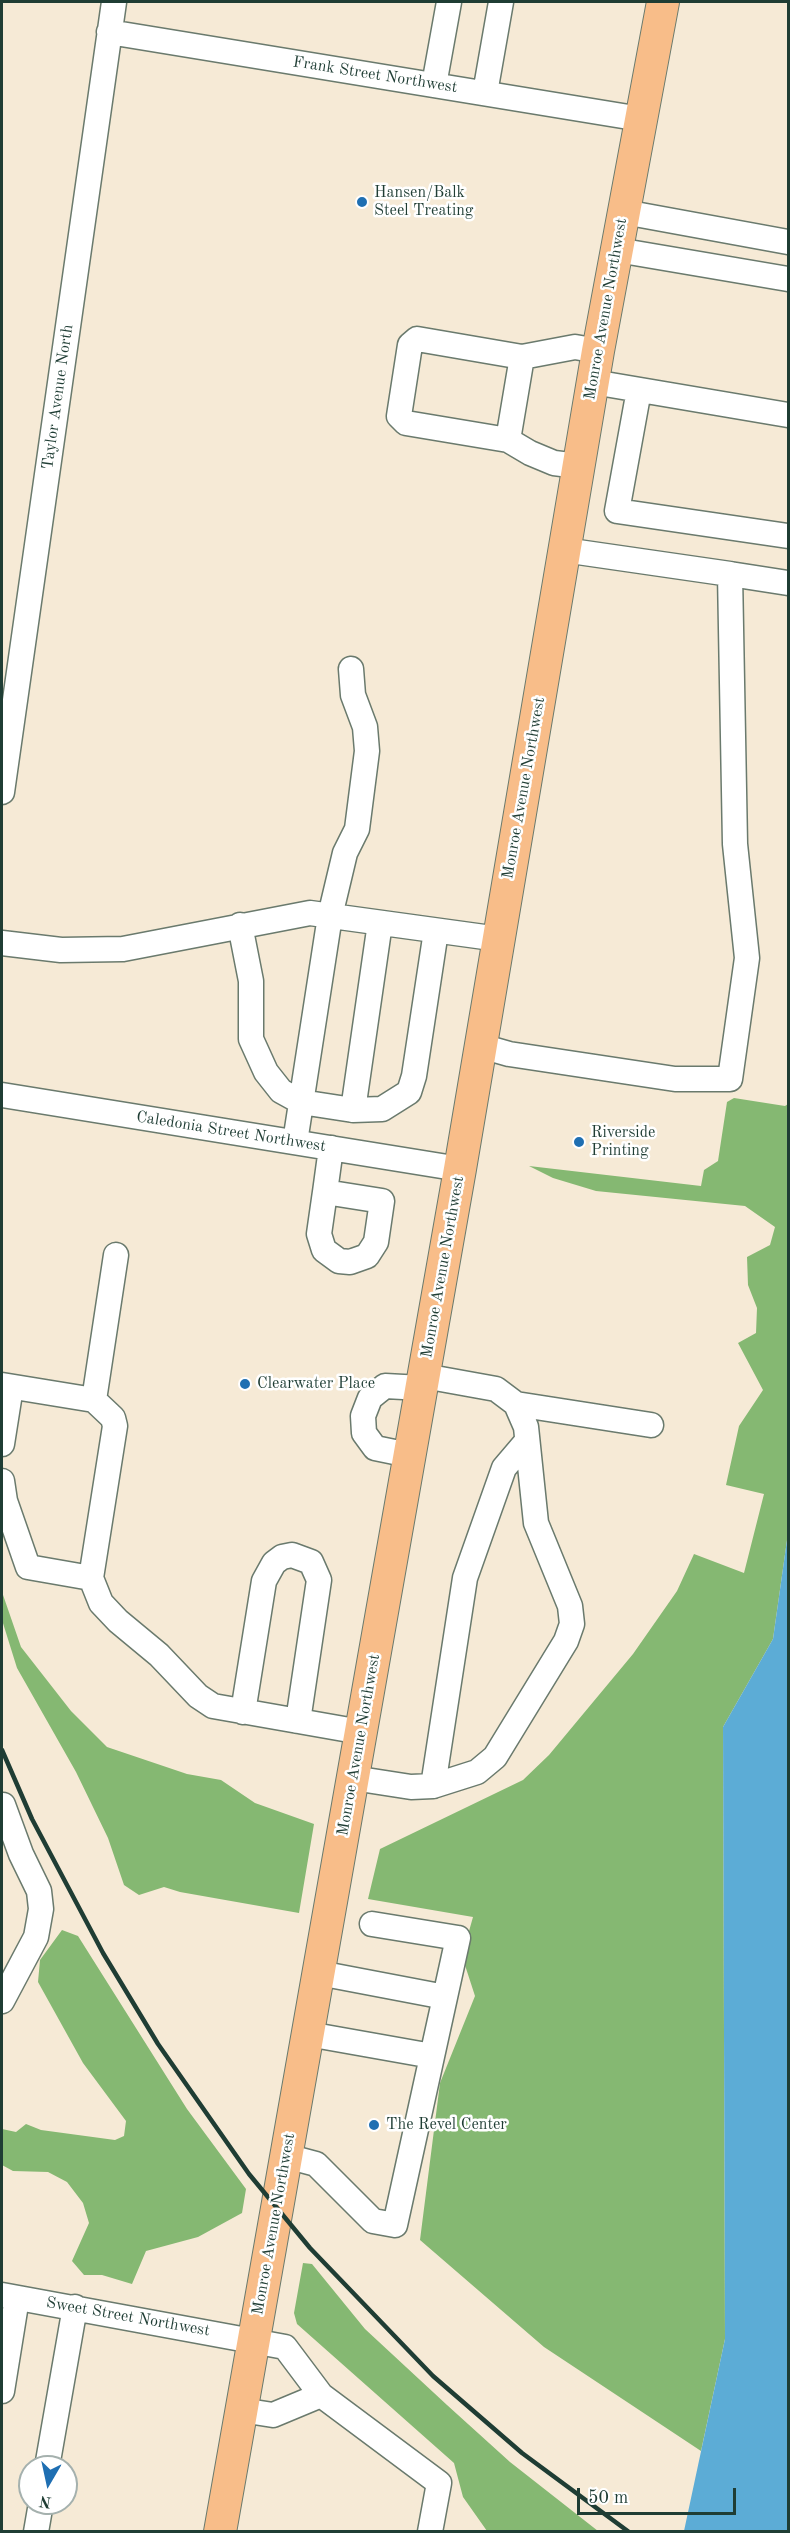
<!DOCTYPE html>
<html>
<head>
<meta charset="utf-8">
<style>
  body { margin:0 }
  #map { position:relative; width:790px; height:2533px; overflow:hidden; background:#f6ead6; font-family:"Old Standard TT",serif }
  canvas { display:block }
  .frame { position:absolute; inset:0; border:3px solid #1f3d34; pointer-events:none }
  .north { position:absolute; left:18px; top:2455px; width:60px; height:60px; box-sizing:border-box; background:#fff; border:2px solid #a5b1ae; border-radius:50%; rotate:189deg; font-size:16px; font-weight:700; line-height:24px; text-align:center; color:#1f3d34 }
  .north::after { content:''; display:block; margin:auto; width:21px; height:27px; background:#1f6fb2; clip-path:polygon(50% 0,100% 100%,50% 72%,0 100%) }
  .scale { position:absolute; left:577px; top:2488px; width:159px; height:27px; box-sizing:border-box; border:3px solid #1f3d34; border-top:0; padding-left:8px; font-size:18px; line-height:21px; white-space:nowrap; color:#1f3d34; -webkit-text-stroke:4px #fff; paint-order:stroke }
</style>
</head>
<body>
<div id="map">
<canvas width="790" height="2533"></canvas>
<div class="frame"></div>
<div class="north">N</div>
<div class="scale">50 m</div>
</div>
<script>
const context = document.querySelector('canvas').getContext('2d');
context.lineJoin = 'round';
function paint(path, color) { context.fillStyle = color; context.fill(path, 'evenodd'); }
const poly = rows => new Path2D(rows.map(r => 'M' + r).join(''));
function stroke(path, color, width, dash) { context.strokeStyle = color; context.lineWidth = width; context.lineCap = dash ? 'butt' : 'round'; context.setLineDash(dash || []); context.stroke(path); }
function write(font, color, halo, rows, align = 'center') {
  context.font = font + ' "Old Standard TT",serif'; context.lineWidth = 5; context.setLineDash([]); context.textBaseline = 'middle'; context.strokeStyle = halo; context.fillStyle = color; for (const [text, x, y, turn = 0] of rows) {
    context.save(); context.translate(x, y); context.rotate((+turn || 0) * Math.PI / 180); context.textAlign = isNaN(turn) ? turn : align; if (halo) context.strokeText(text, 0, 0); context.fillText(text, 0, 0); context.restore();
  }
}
paint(poly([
  [734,1098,785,1106,788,1104,788,1533,773,1639,723,1727,725,2339,701,2451,544,2347,420,2240,440,2083,475,1996,462,1956,473,1917,368,1899,380,1849,523,1780,549,1755,633,1654,677,1591,694,1554,744,1573,764,1494,726,1485,739,1426,763,1390,738,1343,756,1333,757,1308,748,1285,747,1257,770,1245,775,1227,745,1206,596,1191,553,1178,529,1166,701,1186,704,1170,718,1161,727,1102],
  [2,1592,21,1647,71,1711,107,1747,187,1774,221,1780,255,1803,314,1824,299,1913,180,1892,164,1887,139,1895,124,1885,108,1838,76,1772,17,1668,2,1620],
  [62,1930,78,1936,187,2109,246,2189,242,2213,198,2237,146,2251,132,2284,102,2275,84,2275,72,2261,89,2223,83,2203,67,2182,48,2172,13,2171,2,2165,2,2129,16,2132,26,2124,41,2130,115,2140,124,2136,126,2121,83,2063,38,1982,40,1960],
  [303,2263,312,2264,365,2329,447,2405,510,2462,598,2531,487,2531,463,2497,454,2463,297,2324,294,2313]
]), '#85b872');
paint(poly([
  [788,1533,788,2531,684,2531,725,2339,723,1727,773,1639]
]), '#5cacd6');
const minor = poly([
  [109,32,641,119],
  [434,85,449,2],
  [485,93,501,2],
  [624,212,788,242],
  [617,250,788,279],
  [593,382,788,415],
  [639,390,617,511,788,536],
  [508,440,406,423,399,416,410,345,417,339,522,357],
  [578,466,554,463,530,453,508,440,522,357,575,347,598,351],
  [564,550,730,574],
  [2,792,114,2],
  [240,925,251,981,251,1039,266,1072,281,1091,301,1102,353,1110,382,1109,409,1092,414,1076,436,931],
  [2,943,61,950,123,949,310,913,499,939],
  [481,1046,509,1054,675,1079,730,1079,747,958,735,844,730,574,788,583],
  [2,1095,460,1169],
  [353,1110,380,923],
  [295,1142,330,916,345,853,357,829,367,751,365,727,353,695,351,669],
  [325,1192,319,1234,324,1250,339,1261,350,1262,367,1256,376,1242,382,1201,325,1192,331,1148],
  [2,1385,94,1400,113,1418,115,1426,91,1578,101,1603,118,1621,159,1655,198,1696,213,1706,361,1732],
  [94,1400,116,1255],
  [516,1404,651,1425],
  [2,1444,11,1387],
  [409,1455,375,1448,364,1433,363,1416,370,1398,385,1386,422,1388],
  [2,1481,5,1501,28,1567,91,1578],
  [243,1712,264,1581,274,1563,282,1557,292,1555,311,1562,319,1580,298,1721],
  [353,1778,411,1787,433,1786,477,1772,495,1757,566,1641,572,1624,570,1606,536,1523,526,1427,516,1404,496,1389,424,1376],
  [433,1786,465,1578,504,1468,527,1441],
  [319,1973,445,1997],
  [2,2001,36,1937,41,1909,39,1891,21,1854,3,1805],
  [308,2034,432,2056],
  [286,2156,316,2164,373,2221,395,2225,458,1938,372,1924],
  [2,2295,285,2347,321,2395],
  [2,2391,17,2298],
  [241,2410,273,2415,321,2395,439,2483,430,2532],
  [47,2467,75,2307],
  [36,2532,41,2503]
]);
const major = poly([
  [220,2532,460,1169,598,351,663,2]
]);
stroke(minor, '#6a7a6d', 27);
stroke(major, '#6a7a6d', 34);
stroke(minor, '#fff', 24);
stroke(major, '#f8bd89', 32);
stroke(poly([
  [2,1750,32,1819,103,1953,158,2044,249,2174,310,2248,433,2376,522,2453,629,2532]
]), '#1f3d34', 4.5);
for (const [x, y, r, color] of [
  [362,202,6,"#1f6fb2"],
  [579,1142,6,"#1f6fb2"],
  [245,1384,6,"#1f6fb2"],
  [374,2125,6,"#1f6fb2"]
]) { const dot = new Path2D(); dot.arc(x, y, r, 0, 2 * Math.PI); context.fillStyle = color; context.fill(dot); stroke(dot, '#fff', 2); }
write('16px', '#1f3d34', '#fff', [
  ["Frank Street Northwest",375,75,9],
  ["Monroe Avenue Northwest",606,309,-80],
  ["Taylor Avenue North",58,397,-82],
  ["Monroe Avenue Northwest",524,788,-80],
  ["Caledonia Street Northwest",231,1132,9],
  ["Monroe Avenue Northwest",443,1267,-80],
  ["Monroe Avenue Northwest",359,1745,-80],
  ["Monroe Avenue Northwest",274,2224,-80],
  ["Sweet Street Northwest",128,2317,10]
]);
write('16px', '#1f3d34', '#fff', [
  ["Hansen/Balk",374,193],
  ["Steel Treating",374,211],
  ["Riverside",591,1133],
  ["Printing",591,1151],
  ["Clearwater Place",257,1384],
  ["The Revel Center",386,2125]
], 'left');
</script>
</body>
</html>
